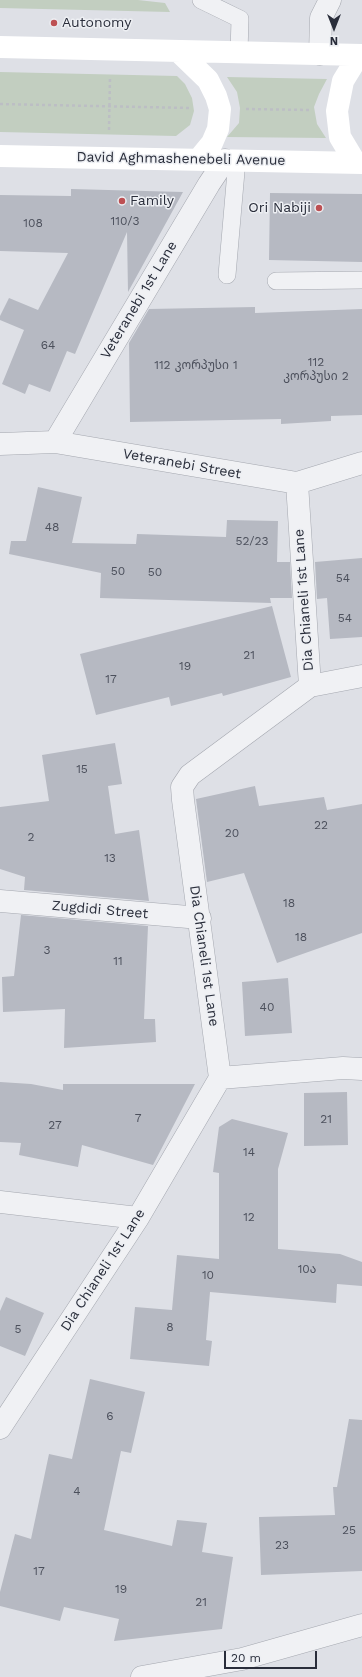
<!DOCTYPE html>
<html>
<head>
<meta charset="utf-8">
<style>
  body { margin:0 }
  #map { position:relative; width:362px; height:1677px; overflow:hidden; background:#dee0e6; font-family:"Work Sans",sans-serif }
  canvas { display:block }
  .north { position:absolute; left:314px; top:8px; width:40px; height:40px; -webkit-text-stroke:3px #edeff3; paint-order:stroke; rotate:180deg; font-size:11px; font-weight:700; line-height:16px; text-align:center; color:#292d3a }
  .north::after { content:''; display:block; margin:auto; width:14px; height:18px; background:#292d3a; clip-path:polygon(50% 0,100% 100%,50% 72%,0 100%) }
  .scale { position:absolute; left:224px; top:1651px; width:93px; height:18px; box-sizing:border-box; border:2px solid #292d3a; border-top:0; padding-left:5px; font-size:12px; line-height:14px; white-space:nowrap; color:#292d3a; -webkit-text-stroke:3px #edeff3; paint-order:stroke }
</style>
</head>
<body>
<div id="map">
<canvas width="362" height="1677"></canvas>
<div class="north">N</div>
<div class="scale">20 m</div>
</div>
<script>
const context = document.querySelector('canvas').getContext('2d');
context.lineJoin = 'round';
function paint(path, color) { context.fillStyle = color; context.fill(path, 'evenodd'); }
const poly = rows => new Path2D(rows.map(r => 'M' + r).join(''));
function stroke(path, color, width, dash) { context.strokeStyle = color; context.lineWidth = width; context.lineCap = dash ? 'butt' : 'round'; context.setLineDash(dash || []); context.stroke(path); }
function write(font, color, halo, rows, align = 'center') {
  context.font = font + ' "Work Sans","Noto Sans Georgian",sans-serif'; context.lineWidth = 3; context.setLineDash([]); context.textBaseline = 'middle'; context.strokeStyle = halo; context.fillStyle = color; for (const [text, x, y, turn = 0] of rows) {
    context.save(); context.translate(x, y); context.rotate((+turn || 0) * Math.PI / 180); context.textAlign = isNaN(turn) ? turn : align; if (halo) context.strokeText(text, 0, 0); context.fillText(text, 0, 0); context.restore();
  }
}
paint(poly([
  [0,0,138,0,165,3,170,12,0,8],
  [0,72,177,76,185,84,192,98,194,111,190,125,176,136,0,132],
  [227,77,327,79,319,94,314,107,317,124,326,138,227,137,239,123,240,108,237,92]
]), '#c2cec0');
paint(poly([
  [71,189,183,192,128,292,127,232,75,354,67,351,50,392,29,384,25,394,2,384,24,330,0,320,0,316,9,298,38,310,68,253,0,251,0,195,71,196],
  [270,193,362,194,362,262,269,260],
  [255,307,255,313,362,309,362,415,331,416,331,421,281,424,281,419,130,422,129,343,149,309],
  [38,487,82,497,72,543,136,544,137,534,226,537,227,520,278,521,277,562,290,562,292,598,270,598,271,603,100,598,101,573,9,554,11,541,26,541],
  [362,558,362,637,330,639,327,598,317,599,315,562],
  [272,606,291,677,223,696,222,693,171,706,169,697,96,715,80,654],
  [115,743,122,784,108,786,115,834,139,830,149,901,24,890,25,877,0,869,0,807,49,801,42,755],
  [255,786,259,806,324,797,327,810,362,804,362,933,277,963,244,873,207,882,196,799],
  [21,915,148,926,144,1019,155,1019,156,1042,64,1048,65,1009,3,1012,2,977,14,976],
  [288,978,292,1033,245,1036,242,982],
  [0,1082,31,1084,63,1090,63,1084,195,1084,153,1165,82,1145,78,1167,19,1155,21,1143,0,1142],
  [347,1092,348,1145,304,1146,304,1093],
  [232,1119,288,1133,278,1169,278,1249,340,1254,362,1262,362,1286,337,1284,336,1303,210,1292,206,1340,212,1341,209,1366,130,1359,135,1307,172,1310,177,1255,219,1259,219,1173,213,1172,219,1127],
  [6,1297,44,1313,25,1356,0,1346,0,1311],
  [90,1379,145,1392,131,1453,121,1451,104,1530,172,1546,177,1520,207,1523,202,1552,233,1557,222,1629,114,1641,119,1619,64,1607,60,1621,0,1606,0,1592,15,1534,31,1539,49,1454,72,1459],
  [349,1419,362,1420,362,1571,261,1575,259,1517,335,1515,333,1487,337,1487]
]), '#b6b9c2');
const service = poly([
  [201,0,240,19,239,53],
  [227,275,237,160],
  [276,281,362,280]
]);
const minor = poly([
  [320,54,321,18,330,0],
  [55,442,209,184,225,160],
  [0,444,55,442,297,483,362,463],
  [297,483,310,686],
  [0,901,200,918],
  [220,1078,343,1068,362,1069],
  [0,1202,138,1218],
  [0,1428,138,1218,220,1078,183,800,182,787,190,775,310,686,362,676],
  [142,1677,242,1659,362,1625]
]);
stroke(service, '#a4a7af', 18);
stroke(minor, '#a4a7af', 23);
stroke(poly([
  [0,104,191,108],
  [246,109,309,110],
  [109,130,110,77]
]), '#bcbec4', 2.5, [3, 3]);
stroke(service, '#f0f1f4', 17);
stroke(minor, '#f0f1f4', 22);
stroke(poly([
  [0,47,362,55],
  [178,51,208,80,216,96,220,109,218,129,212,143,198,160],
  [0,156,362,163],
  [355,162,340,137,337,111,343,81,359,55]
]), '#fff', 22);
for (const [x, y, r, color] of [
  [54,23,4,"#bd5053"],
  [122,201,4,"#bd5053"],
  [319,208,4,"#bd5053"]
]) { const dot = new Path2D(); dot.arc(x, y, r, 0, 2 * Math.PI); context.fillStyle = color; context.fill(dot); stroke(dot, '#edeff3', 1.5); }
write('12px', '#4c505c', null, [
  ["110/3",125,221],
  ["108",33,223],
  ["64",48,345],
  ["112",316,362],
  ["კორპუსი 2",316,376],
  ["112 კორპუსი 1",196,365],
  ["48",52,527],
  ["52/23",252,541],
  ["50",118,571],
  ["50",155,572],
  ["54",343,578],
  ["54",345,618],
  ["21",249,655],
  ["19",185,666],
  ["17",111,679],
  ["15",82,769],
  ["22",321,825],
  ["20",232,833],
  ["2",31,837],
  ["13",110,858],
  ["18",289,903],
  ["18",301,937],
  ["3",47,950],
  ["11",118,961],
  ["40",267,1007],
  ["7",138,1118],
  ["21",326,1119],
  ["27",55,1125],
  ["14",249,1152],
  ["12",249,1217],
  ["10ა",307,1269],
  ["10",208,1275],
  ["8",170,1327],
  ["5",18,1329],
  ["6",110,1416],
  ["4",77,1491],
  ["25",349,1530],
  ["23",282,1545],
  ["17",39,1571],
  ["19",121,1589],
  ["21",201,1602]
]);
write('14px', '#292d3a', '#edeff3', [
  ["Autonomy",62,23],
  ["Family",130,201],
  ["Ori Nabiji",311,208,"right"]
], 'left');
write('14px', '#292d3a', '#edeff3', [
  ["David Aghmashenebeli Avenue",181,159,1],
  ["Veteranebi 1st Lane",139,300,-59],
  ["Veteranebi Street",182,464,10],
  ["Dia Chianeli 1st Lane",304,600,-94],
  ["Zugdidi Street",100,910,5],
  ["Dia Chianeli 1st Lane",204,956,82],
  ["Dia Chianeli 1st Lane",103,1270,-57]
]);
</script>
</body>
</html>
